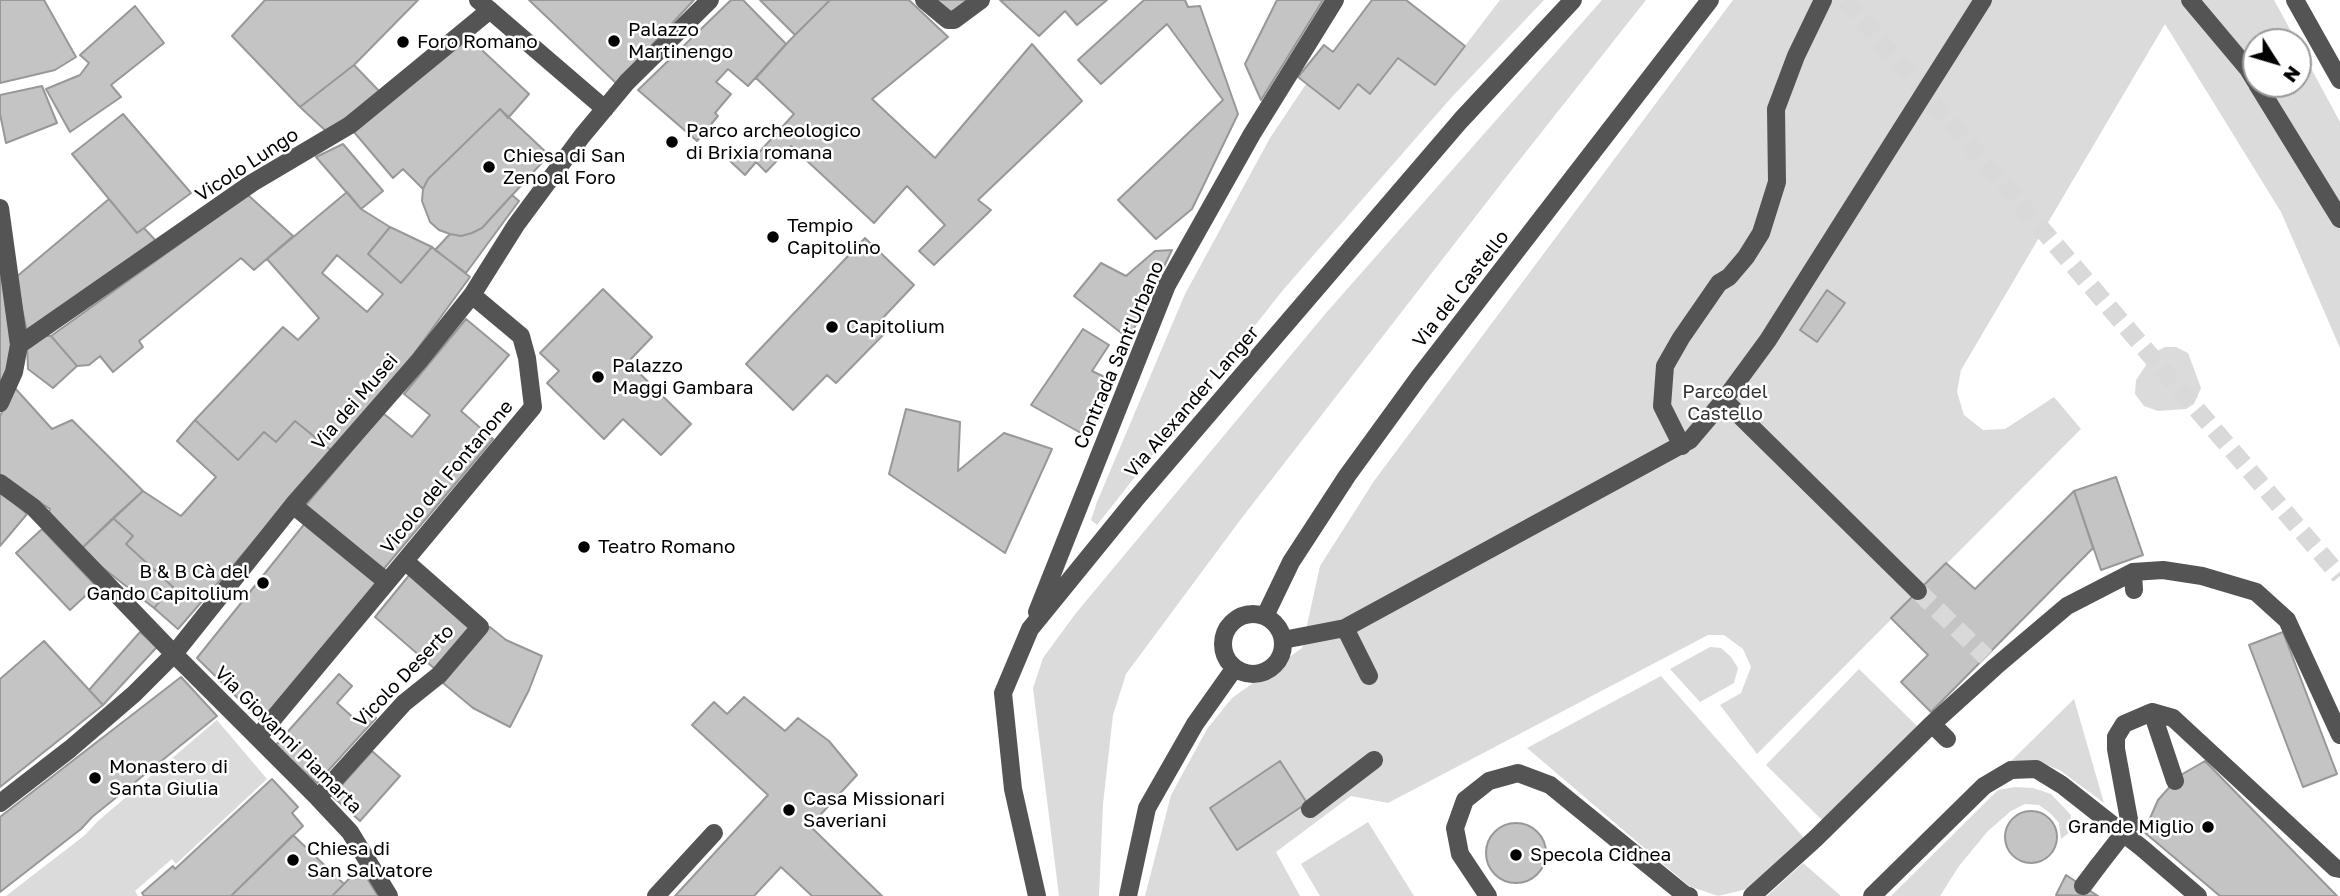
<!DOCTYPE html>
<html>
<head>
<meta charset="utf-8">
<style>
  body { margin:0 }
  #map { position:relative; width:2340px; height:896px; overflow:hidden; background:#fff; font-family:"Golos Text",sans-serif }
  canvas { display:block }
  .north { position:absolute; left:2242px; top:28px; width:70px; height:70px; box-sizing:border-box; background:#fff; border:2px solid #999; border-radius:50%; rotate:127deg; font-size:19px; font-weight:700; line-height:28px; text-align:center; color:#000 }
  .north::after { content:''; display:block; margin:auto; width:24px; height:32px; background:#000; clip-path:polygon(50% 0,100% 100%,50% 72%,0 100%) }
</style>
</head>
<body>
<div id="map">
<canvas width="2340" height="896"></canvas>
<div class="north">N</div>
</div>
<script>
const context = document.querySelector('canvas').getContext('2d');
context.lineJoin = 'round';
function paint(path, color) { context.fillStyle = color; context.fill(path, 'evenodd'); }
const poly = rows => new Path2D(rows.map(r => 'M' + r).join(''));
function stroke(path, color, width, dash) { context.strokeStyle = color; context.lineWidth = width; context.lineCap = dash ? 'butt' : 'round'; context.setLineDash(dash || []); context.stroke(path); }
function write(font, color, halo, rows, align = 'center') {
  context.font = font + ' "Golos Text",sans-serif'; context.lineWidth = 5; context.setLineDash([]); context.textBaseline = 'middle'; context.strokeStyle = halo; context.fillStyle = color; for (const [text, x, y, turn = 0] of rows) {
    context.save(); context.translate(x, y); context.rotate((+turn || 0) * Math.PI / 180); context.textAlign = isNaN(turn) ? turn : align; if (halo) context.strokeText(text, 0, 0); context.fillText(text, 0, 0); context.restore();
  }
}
paint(poly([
  [1500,0,1544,0,1451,98,1283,290,1097,525,1091,520,1097,502,1185,294,1270,138,1306,84,1339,108,1358,84,1371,93,1398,58,1435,85],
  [1602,0,1646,0,1514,167,1241,519,1126,674,1113,715,1103,804,1099,896,1059,896,1033,688,1043,658,1076,613,1326,313],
  [1733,0,2274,0,2297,42,2256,42,2256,84,2298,84,2298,44,2340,122,2340,348,2281,212,2165,24,1961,370,1957,392,1964,415,1983,430,2005,429,2054,397,2081,429,1757,754,1720,705,1741,693,1751,667,1743,649,1724,635,1708,635,1388,803,1351,796,1276,852,1300,896,1145,896,1171,795,1207,729,1232,698,1302,648,1320,566,1374,481],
  [2165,347,2176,347,2188,353,2201,388,2194,404,2186,409,2158,411,2144,406,2135,394,2136,380,2155,352],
  [1710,647,1721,648,1731,657,1738,668,1734,683,1700,702,1670,669],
  [1859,669,1917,726,1823,821,1766,765],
  [1661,676,1805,839,1747,889,1718,896,1689,886,1527,748],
  [2074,699,2104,803,2061,771,2043,763,2003,769],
  [217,720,267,779,176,864,172,859,135,891,138,896,6,896,85,835,98,821],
  [2015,787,2033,788,2051,794,2071,815,2070,832,2061,839,2059,823,2050,813,2039,805,2025,804,2011,811,1988,831,1959,866,1940,896,1891,896,1998,790],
  [1368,822,1414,896,1320,896,1301,864],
  [1803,863,1841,896,1767,896]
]), '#dbdbdb');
const building = poly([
  [0,0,44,0,76,57,55,70,0,83,0,0],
  [265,0,418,0,354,65,300,107,232,36,265,0],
  [529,0,694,0,616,83,529,0],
  [731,0,743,0,786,44,748,86,728,69,716,82,731,94,715,113,718,116,697,141,638,90,731,0],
  [760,0,830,0,795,35,760,0],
  [830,0,909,0,948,37,872,99,935,158,1032,44,1082,101,978,200,991,210,934,265,919,251,945,225,907,186,874,223,791,146,766,172,753,159,794,114,756,78,790,40,830,0],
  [933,0,974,0,957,11,945,12,933,0],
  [1000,0,1107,0,1077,25,1065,11,1039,36,1000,0],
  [1144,0,1185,0,1188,7,1200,6,1238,114,1192,209,1156,239,1118,200,1223,100,1167,24,1101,84,1078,60,1144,0],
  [1277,0,1323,0,1261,100,1245,64,1277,0],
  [1372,0,1406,0,1465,46,1435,85,1398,58,1370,94,1358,84,1339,109,1298,77,1324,45,1333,52,1372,0],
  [135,6,164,43,111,85,121,97,70,132,46,89,80,75,89,63,80,55,135,6],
  [469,38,529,94,508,118,500,109,428,179,423,189,403,169,393,178,354,132,469,38],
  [354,65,380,92,327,132,300,107,354,65],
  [42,86,57,123,6,143,0,114,0,95,42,86],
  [500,109,549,155,482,228,472,233,461,236,450,234,439,230,430,222,422,201,423,189,428,179,500,109],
  [123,114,191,193,137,233,72,154,123,114],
  [343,144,383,191,361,209,316,157,343,144],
  [741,149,756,162,745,175,730,161,741,149],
  [347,192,361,209,390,227,368,254,401,283,432,247,470,277,413,355,332,451,295,421,276,442,264,432,238,460,195,420,283,327,298,340,319,318,267,259,347,192],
  [337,255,383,294,367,312,322,273,337,255],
  [248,195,293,236,254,270,241,258,139,341,143,347,113,372,100,356,89,365,77,366,51,336,248,195],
  [512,195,519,201,466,273,435,250,450,234,461,236,472,233,482,228,512,195],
  [109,199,137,233,144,228,156,241,28,336,15,278,109,199],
  [390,227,432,247,401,283,368,254,390,227],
  [865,238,914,285,878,323,886,332,836,383,827,375,793,410,746,364,865,238],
  [1172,250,1129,339,1074,296,1101,263,1126,276,1155,251,1172,250],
  [0,255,12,335,9,372,0,393,0,255],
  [603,289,652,337,628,362,691,424,661,455,623,419,604,439,547,383,559,371,540,353,603,289],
  [1827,290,1845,303,1817,342,1800,330,1827,290],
  [466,319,509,355,461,411,493,439,382,571,305,506,383,413,412,437,430,415,404,394,466,319],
  [1083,329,1109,345,1092,371,1115,382,1088,437,1031,405,1083,329],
  [39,336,51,336,77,366,53,388,28,369,27,346,39,336],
  [14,387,52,429,72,420,143,491,80,550,47,517,50,509,0,476,0,416,14,387],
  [906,409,960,422,958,471,1004,433,1052,449,1005,553,889,474,906,409],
  [195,420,238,460,264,432,276,442,295,421,332,451,178,629,154,608,173,587,126,544,133,536,113,518,143,491,181,516,216,477,177,441,195,420],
  [2116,477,2143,555,2101,570,2074,491,2116,477],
  [0,491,27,514,0,546,0,491],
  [2074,491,2093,548,1931,712,1901,682,1928,655,1891,618,1946,563,1975,589,2074,491],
  [113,518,133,536,126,544,173,587,154,608,80,550,113,518],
  [306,522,379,581,262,722,197,658,306,522],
  [42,529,96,586,70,610,16,553,42,529],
  [411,573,472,626,435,669,375,617,411,573],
  [490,627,506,640,542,656,529,690,510,727,473,708,443,683,490,627],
  [140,632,157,647,103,705,89,690,140,632],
  [2283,632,2337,774,2303,787,2249,645,2283,632],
  [44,641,103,705,0,787,0,679,44,641],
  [339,674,352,686,337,703,357,721,367,710,376,718,317,783,275,746,339,674],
  [181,677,217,716,92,817,81,829,0,892,0,817,181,677],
  [744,697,785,731,798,718,829,741,857,775,810,826,882,896,812,896,781,867,754,896,675,896,768,795,692,725,714,702,727,714,744,697],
  [372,751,400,776,360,821,332,796,372,751],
  [1280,761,1307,803,1237,850,1210,808,1280,761],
  [2205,761,2337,896,2220,896,2144,832,2158,800,2175,781,2179,776,2205,761],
  [272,779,298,807,292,813,303,826,231,896,144,896,142,893,173,866,175,869,272,779],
  '2005 837a26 26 0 1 1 52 0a26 26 0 1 1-52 0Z',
  '1486 853a30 30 0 1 1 60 0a30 30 0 1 1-60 0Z',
  [293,835,344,884,332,896,231,896,293,835],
  [360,867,378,896,332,896,344,884,360,867],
  [2066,875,2098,896,2056,895,2066,875]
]);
paint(building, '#c4c4c4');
stroke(building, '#989898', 2);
stroke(poly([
  [1845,0,2340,576],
  [1918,591,1986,657]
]), '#d9d9d9', 18, [18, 9]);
stroke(poly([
  [478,0,605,109],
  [924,0,948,20,954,20,981,0],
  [2190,0,2248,69,2256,82],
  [2295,0,2340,80],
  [2257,84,2340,219],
  [0,208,19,345,14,372,0,403],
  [19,345,252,183,350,125,490,10],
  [1724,400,1918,591],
  [1682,446,1662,406,1665,366,1681,338,1719,283,1729,277,1746,257,1761,233,1777,182,1776,109,1796,56,1823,0],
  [0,483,33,507,174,654,318,798,350,832,389,896],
  [293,505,387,582],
  [2133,572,2134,590],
  [1037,612,1167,285,1252,134,1335,0],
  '1223 644a30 30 0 1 1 60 0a30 30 0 1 1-60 0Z',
  [1265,616,1291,562,1347,476,1419,377,1710,0],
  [1345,628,1369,676],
  [1283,640,1345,628,1690,440,1724,400,1768,340,1983,0],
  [2152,712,2175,781],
  [1932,724,1947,739],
  [258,737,533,407,527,358,521,336,472,295],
  [318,798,404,703,439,675,480,627,405,561],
  [0,803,70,749,134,694,174,654,293,505,419,361,472,295,516,225,582,136,627,82,710,0],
  [1310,809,1374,760],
  [2130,825,2116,749,2116,737,2124,724,2152,712,2173,718,2335,868,2340,869],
  [2083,886,2098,866],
  [656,896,714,833],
  [1037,896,1013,789,1003,693,1030,629,1135,500,1461,120,1573,0],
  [1128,896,1147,808,1195,724,1234,669],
  [1488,896,1460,854,1455,828,1465,800,1489,781,1518,773,1550,785,1685,895,1689,896],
  [1752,896,1815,839,1932,724,1995,667,2067,606,2133,572,2163,570,2202,576,2256,592,2287,620,2340,735],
  [1872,896,1984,786,2011,770,2036,769,2062,785,2142,848,2198,896]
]), '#545454', 18);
stroke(poly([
  [2098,866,2130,825]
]), '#545454', 18);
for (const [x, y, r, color] of [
  [614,41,7,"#000"],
  [403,42,7,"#000"],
  [672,142,7,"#000"],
  [489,167,7,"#000"],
  [773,237,7,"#000"],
  [832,327,7,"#000"],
  [598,377,7,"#000"],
  [584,547,7,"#000"],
  [263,583,7,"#000"],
  [95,778,7,"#000"],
  [789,810,7,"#000"],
  [2208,827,7,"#000"],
  [1516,855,7,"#000"],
  [293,860,7,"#000"]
]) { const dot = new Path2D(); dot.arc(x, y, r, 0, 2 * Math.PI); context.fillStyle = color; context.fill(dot); stroke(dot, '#fff', 2.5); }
write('19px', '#000', '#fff', [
  ["Palazzo",628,30],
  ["Martinengo",628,52],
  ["Foro Romano",417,42],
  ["Parco archeologico",686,131],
  ["di Brixia romana",686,153],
  ["Chiesa di San",503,156],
  ["Zeno al Foro",503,178],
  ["Tempio",787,226],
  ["Capitolino",787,248],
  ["Capitolium",846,327],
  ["Palazzo",612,366],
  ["Maggi Gambara",612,388],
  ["Teatro Romano",598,547],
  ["B & B Cà del",249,572,"right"],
  ["Gando Capitolium",249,594,"right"],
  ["Monastero di",109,767],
  ["Santa Giulia",109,789],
  ["Casa Missionari",803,799],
  ["Saveriani",803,821],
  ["Grande Miglio",2194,827,"right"],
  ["Chiesa di",307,849],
  ["San Salvatore",307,871],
  ["Specola Cidnea",1530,855]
], 'left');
write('19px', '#000', '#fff', [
  ["Vicolo Lungo",247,165,-33],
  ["Via del Castello",1461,289,-52],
  ["Contrada Sant'Urbano",1119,355,-67],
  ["Via dei Musei",355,402,-49],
  ["Via Alexander Langer",1192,402,-49],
  ["Vicolo del Fontanone",447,477,-50],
  ["Vicolo Deserto",404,676,-46],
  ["Via Giovanni Piamarta",288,740,45]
]);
write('19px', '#323232', '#fff', [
  ["Parco del",1725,392],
  ["Castello",1725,414]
]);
</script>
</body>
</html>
